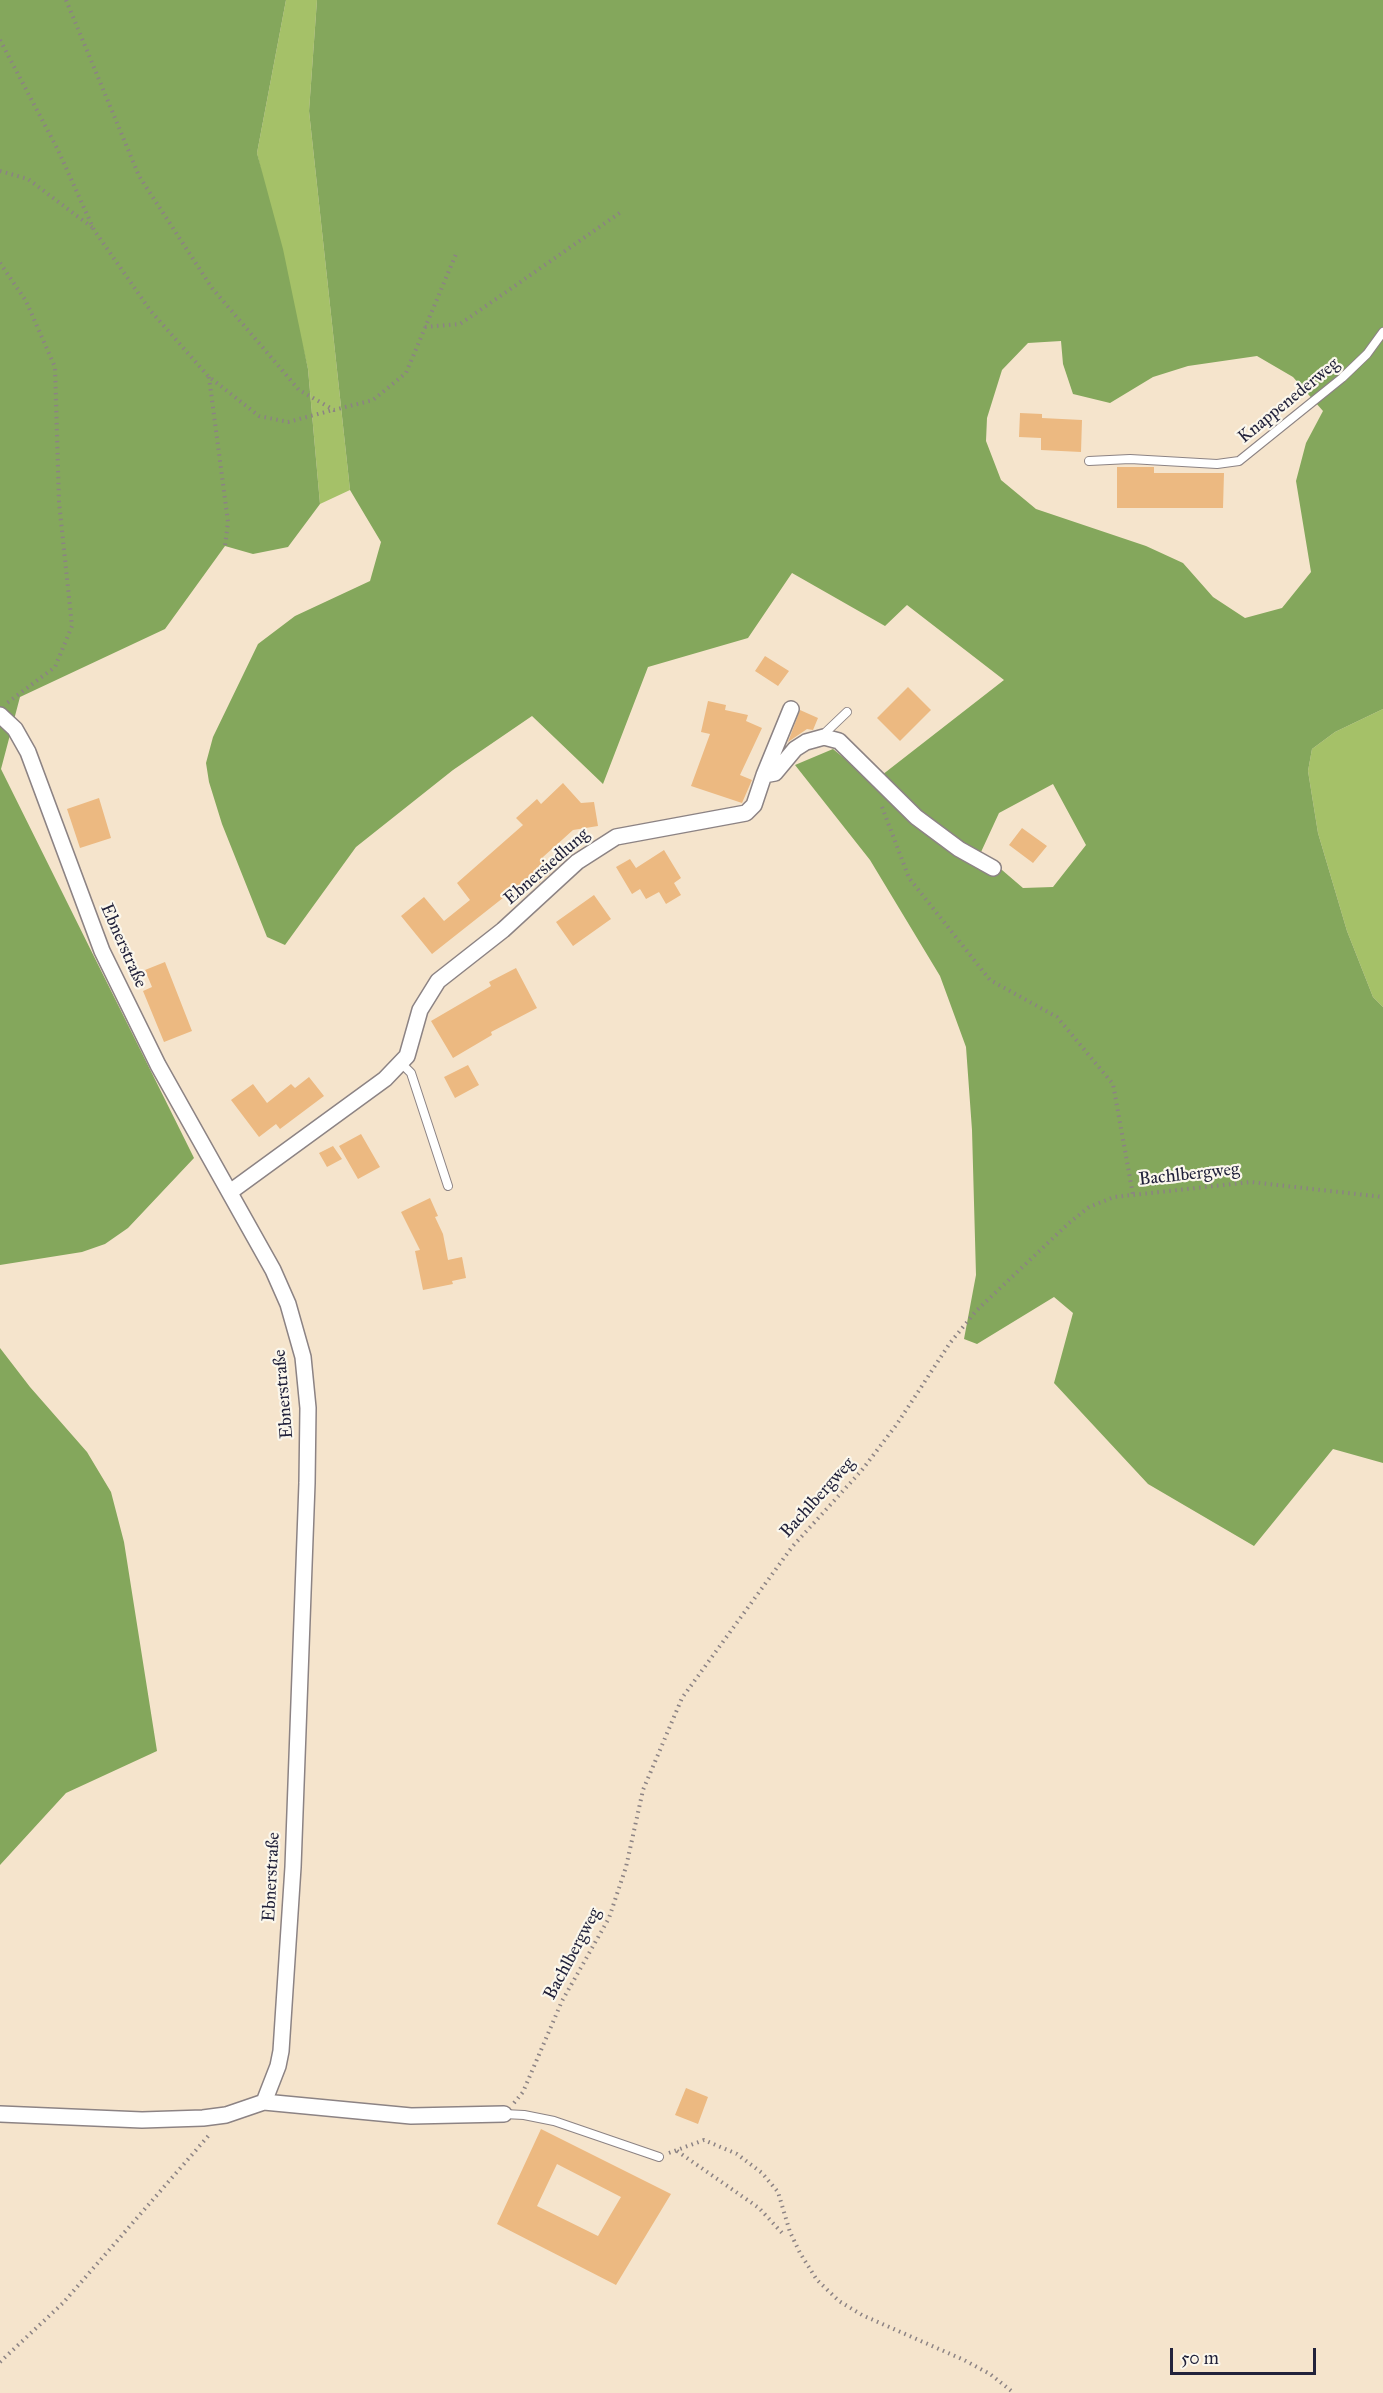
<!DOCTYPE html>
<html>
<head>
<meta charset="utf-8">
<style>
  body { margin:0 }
  #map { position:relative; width:1383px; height:2393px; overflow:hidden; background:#f5e4cc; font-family:"IM FELL Great Primer",serif }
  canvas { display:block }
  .scale { position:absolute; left:1170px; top:2348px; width:146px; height:27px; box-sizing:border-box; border:3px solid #22223b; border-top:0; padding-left:8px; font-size:18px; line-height:21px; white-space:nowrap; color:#22223b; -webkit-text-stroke:4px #fbf7ec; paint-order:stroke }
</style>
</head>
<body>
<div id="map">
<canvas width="1383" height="2393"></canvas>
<div class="scale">50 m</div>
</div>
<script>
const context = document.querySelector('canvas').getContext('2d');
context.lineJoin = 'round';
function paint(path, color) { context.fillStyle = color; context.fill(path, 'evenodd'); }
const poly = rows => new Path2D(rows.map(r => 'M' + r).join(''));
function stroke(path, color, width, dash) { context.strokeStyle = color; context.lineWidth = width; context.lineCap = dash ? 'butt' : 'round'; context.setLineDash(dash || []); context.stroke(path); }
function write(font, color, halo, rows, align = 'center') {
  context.font = font + ' "IM FELL Great Primer",serif'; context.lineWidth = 4.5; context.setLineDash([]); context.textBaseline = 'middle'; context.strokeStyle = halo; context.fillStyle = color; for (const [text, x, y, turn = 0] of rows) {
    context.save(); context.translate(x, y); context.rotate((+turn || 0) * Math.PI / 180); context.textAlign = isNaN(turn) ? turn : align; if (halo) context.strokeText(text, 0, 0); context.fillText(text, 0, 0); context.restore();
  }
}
paint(poly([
  [286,0,317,0,309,111,350,490,320,504,308,369,257,153],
  [1383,709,1383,1007,1373,997,1347,931,1318,833,1308,771,1312,749,1335,732]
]), '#a5c168');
paint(poly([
  [0,0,286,0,257,153,283,249,308,369,320,504,288,547,253,554,225,546,165,629,20,697,1,769,194,1158,128,1228,105,1244,82,1252,0,1265],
  [317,0,1383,0,1383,709,1335,732,1312,749,1308,771,1318,833,1347,931,1373,997,1383,1007,1383,1463,1333,1449,1254,1546,1148,1484,1054,1383,1073,1313,1054,1297,977,1344,964,1339,976,1275,972,1130,966,1047,940,976,870,860,795,765,833,749,873,782,1004,680,907,605,885,626,792,573,748,638,648,667,603,784,532,716,453,770,356,847,285,945,267,937,222,824,209,782,206,763,213,737,258,644,295,616,370,581,381,542,350,490,309,111],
  [1061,341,1063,364,1073,394,1110,403,1153,377,1188,366,1257,356,1293,377,1323,411,1306,443,1296,481,1311,572,1282,608,1245,618,1213,597,1183,563,1146,546,1036,509,1001,480,986,441,987,418,1002,370,1028,343],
  [1053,784,1086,845,1053,887,1023,888,981,852,999,813],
  [0,1348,30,1387,87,1452,111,1492,124,1542,157,1751,66,1793,0,1865]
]), '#84a75c');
paint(poly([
  [1020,413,1042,414,1042,418,1082,420,1081,452,1041,450,1041,438,1019,437],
  [1117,467,1154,467,1154,473,1224,473,1223,508,1117,508],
  [765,656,789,671,778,686,755,671],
  [908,687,931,710,900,741,877,718],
  [708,701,726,705,725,710,748,715,746,721,762,728,740,775,752,780,742,803,691,786,710,734,701,732],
  [800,710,818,718,813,730,807,729,788,742],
  [563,783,581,803,594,802,598,826,573,830,543,857,554,870,539,883,532,875,432,954,401,916,424,897,444,921,470,900,457,883,523,825,516,818,537,799,541,804],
  [99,798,111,838,80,848,67,809],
  [1022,828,1047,846,1033,863,1009,845],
  [664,850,681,878,674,883,681,895,666,904,659,892,646,899,640,889,632,894,616,867,630,859,636,868],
  [594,895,611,919,573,946,556,922],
  [165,962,192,1031,164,1042,143,991,152,987,145,970],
  [516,968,537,1008,491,1032,492,1035,453,1058,431,1021,491,986,489,982],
  [468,1065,479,1085,455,1098,444,1077],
  [309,1077,324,1096,280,1129,276,1124,259,1137,231,1100,253,1084,267,1103,291,1084,295,1088],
  [361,1134,380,1167,358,1179,339,1146],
  [333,1146,342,1159,327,1167,319,1153],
  [430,1198,438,1216,435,1217,443,1234,448,1260,462,1257,466,1278,452,1281,453,1284,423,1290,415,1251,420,1250,401,1212],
  [686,2088,708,2097,698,2124,675,2115],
  [541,2129,671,2194,616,2285,497,2224],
  [557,2164,621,2197,598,2236,537,2206]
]), '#ecb981');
const service = poly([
  [1089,461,1130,459,1217,464,1239,461,1342,378,1367,354,1383,332],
  [824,737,826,732,847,712],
  [401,1063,411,1073,448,1186],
  [504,2114,524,2115,554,2121,659,2157]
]);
const minor = poly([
  [0,715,15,729,28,752,102,951,158,1065,273,1270,288,1304,303,1357,308,1408,307,1483,293,1867,281,2051,278,2066,264,2102],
  [764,775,791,709],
  [230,1192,385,1079,407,1056,420,1010,438,981,503,930,577,862,616,837,746,813,754,805,764,775,775,773,795,749,806,742,824,737,839,741,916,817,959,849,993,868],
  [0,2114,142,2120,203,2118,226,2115,264,2102,411,2116,504,2114]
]);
stroke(service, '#8c8384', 10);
stroke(minor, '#8c8384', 18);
stroke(poly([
  [66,0,139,176,212,288,299,390,334,410,373,400,406,373,456,254],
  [0,40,58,150,94,230,150,310,208,376,259,416,288,422,333,410],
  [0,171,28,179,93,228],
  [0,263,26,301,55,367,59,502,72,626,55,667,7,703],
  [425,327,460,324,621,212],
  [209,377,228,522,225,546],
  [882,807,909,878,990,980,1057,1017,1113,1084,1133,1195],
  [514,2103,523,2092,562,2001,609,1918,626,1867,643,1790,682,1698,792,1547,862,1470,897,1424,950,1343,976,1311,1069,1223,1089,1207,1114,1197,1251,1182,1383,1197],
  [677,2151,759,2208,784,2235],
  [669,2153,704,2140,737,2154,762,2173,778,2192,790,2232,800,2253,817,2280,839,2301,862,2315,964,2360,990,2374,1014,2393],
  [0,2362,63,2303,210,2134]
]), '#8c8384', 4, [1.5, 4.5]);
stroke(service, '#fff', 8);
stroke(minor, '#fff', 15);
write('18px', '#22223b', '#fbf7ec', [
  ["Knappenederweg",1289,401,-39],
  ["Ebnersiedlung",547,867,-41],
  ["Ebnerstraße",123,946,66],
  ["Bachlbergweg",1189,1175,-6],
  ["Ebnerstraße",284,1394,-95],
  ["Bachlbergweg",818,1498,-48],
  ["Ebnerstraße",272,1877,-87],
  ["Bachlbergweg",573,1954,-62]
]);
</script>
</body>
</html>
